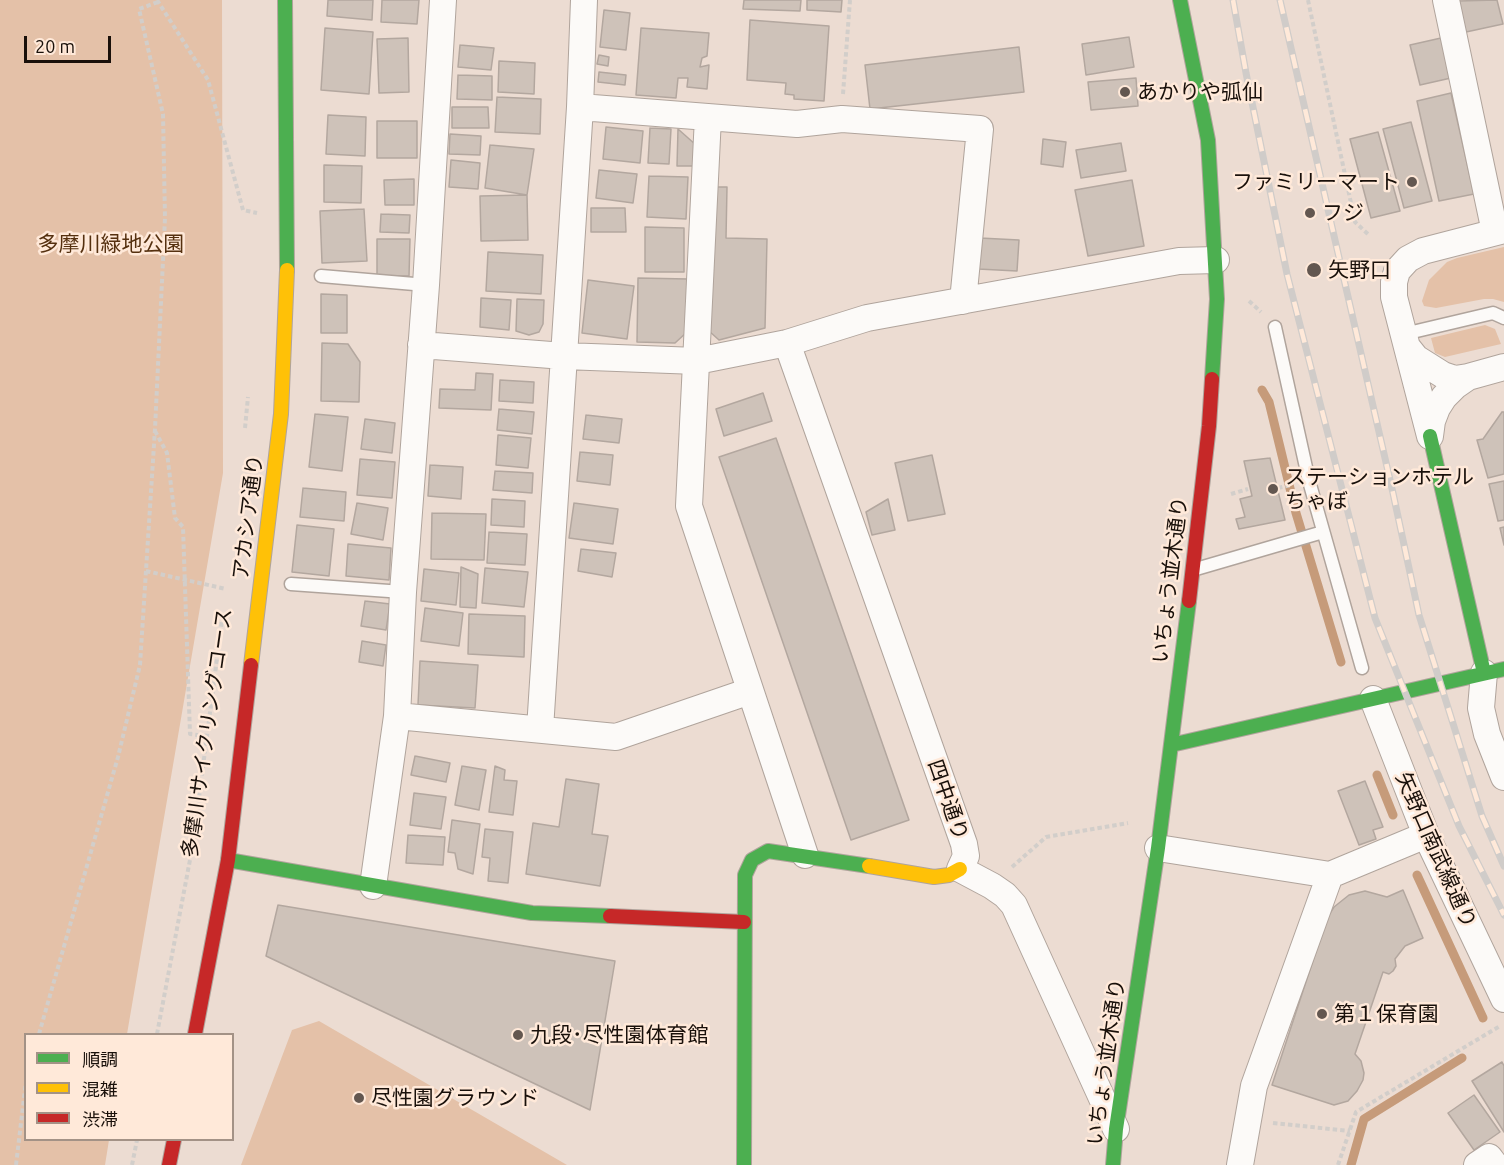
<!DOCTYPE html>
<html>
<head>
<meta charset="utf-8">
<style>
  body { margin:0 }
  #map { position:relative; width:1504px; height:1165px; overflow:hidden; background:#ecdcd2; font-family:Ubuntu,"Noto Sans JP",sans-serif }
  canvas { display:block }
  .legend { position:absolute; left:24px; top:1033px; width:210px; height:108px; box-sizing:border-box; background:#ffe9d9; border:2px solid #a39286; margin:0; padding:8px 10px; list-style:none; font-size:18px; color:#19100a }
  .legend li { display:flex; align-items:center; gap:12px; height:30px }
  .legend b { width:30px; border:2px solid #a39286 }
  .scale { position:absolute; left:24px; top:36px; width:87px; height:27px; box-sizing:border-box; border:3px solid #19100a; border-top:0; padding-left:8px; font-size:18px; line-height:21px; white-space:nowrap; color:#19100a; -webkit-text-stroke:4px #ffe9d9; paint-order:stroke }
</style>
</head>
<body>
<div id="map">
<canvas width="1504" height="1165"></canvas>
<ul class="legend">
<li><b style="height:8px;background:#4caf50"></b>順調</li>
<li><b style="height:8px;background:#ffc107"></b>混雑</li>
<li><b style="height:8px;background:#c62828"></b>渋滞</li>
</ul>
<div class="scale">20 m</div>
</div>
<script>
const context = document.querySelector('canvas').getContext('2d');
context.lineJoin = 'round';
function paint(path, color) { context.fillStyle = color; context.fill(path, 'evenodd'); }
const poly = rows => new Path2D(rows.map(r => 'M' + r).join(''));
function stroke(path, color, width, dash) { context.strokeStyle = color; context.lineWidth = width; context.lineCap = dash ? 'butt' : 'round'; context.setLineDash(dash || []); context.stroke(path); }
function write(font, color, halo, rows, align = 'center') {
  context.font = font + ' Ubuntu,"Noto Sans JP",sans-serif'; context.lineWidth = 5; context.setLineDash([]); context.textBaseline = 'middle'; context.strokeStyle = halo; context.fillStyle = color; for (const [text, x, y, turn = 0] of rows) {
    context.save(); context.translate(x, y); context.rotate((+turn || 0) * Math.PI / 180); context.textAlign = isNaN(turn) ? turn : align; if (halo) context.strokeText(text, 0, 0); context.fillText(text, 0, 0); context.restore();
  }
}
paint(poly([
  [0,0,222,0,223,473,127,1034,26,1034,26,1140,109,1140,105,1165,0,1165],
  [1504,247,1504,302,1493,299,1484,299,1436,308,1424,306,1422,301,1429,280,1447,262,1457,258],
  [1485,325,1495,329,1501,344,1445,357,1435,353,1431,338],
  [319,1021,567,1165,241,1165,292,1030]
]), '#e4c1a8');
stroke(poly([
  [1262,390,1269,402,1296,513,1341,662],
  [1377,775,1393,815],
  [1417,875,1483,1018],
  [1351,1165,1364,1119,1462,1058]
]), '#c69b7a', 9);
const building = poly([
  [328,0,373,0,372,20,327,16,328,0],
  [382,0,419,0,417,24,381,22,382,0],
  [744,0,801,0,800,11,743,9,744,0],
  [807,0,842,0,841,12,807,10,807,0],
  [1497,0,1503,24,1466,32,1458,1,1497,0],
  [604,10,630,13,626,50,600,47,604,10],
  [750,20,829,26,824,101,794,99,794,95,785,94,786,83,747,80,750,20],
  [325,28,373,32,369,94,321,90,325,28],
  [641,28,709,33,707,56,702,58,700,67,709,65,707,89,687,87,688,78,678,78,676,98,636,95,641,28],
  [1129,37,1134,67,1086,75,1082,44,1129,37],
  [408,38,409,92,379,93,377,39,408,38],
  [1441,38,1451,78,1420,85,1410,45,1441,38],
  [460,45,494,48,491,70,458,67,460,45],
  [1019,47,1024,92,870,109,865,65,1019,47],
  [599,55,609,57,608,66,597,64,599,55],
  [499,61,535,63,534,94,498,92,499,61],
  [599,72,626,75,625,85,598,82,599,72],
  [458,75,492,76,492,100,457,99,458,75],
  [1136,78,1138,106,1091,110,1088,82,1136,78],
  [1451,93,1474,194,1439,201,1417,101,1451,93],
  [497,97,541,99,540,134,495,132,497,97],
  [452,107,488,107,489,128,452,128,452,107],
  [328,115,366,117,365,156,326,154,328,115],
  [377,121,417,121,417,158,377,158,377,121],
  [1411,122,1432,201,1404,208,1383,129,1411,122],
  [606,127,643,131,640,163,603,159,606,127],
  [650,128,671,129,669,164,648,163,650,128],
  [678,129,696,145,696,166,677,166,678,129],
  [1378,132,1400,211,1371,218,1350,139,1378,132],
  [450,134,481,136,480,155,449,154,450,134],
  [1043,139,1066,142,1063,167,1041,164,1043,139],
  [1121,143,1126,171,1081,178,1076,150,1121,143],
  [490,145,534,149,527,195,485,188,490,145],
  [451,160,480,163,478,189,449,187,451,160],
  [324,165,362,166,361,203,324,202,324,165],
  [599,170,637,174,633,203,596,198,599,170],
  [649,176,688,177,686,219,647,217,649,176],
  [414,179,414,205,385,205,384,180,414,179],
  [1132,180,1144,246,1088,256,1075,190,1132,180],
  [713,187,727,187,726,238,767,239,765,328,719,340,709,331,713,187],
  [527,195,528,240,481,241,480,196,527,195],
  [591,208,625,208,626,232,591,232,591,208],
  [364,209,367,261,322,263,320,211,364,209],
  [381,214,410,215,409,233,380,232,381,214],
  [645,227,684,228,684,272,645,272,645,227],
  [980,238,1019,240,1017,271,978,269,980,238],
  [377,239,410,239,409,276,377,276,377,239],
  [488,252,543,255,541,294,486,291,488,252],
  [638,278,688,279,687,332,675,343,637,342,638,278],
  [588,280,634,286,627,339,582,333,588,280],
  [321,294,347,295,347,333,321,333,321,294],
  [481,298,511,300,509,330,480,327,481,298],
  [517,299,544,300,543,324,539,332,529,335,516,331,517,299],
  [322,343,348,344,360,362,359,402,321,401,322,343],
  [476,373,493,374,491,410,439,408,440,389,475,390,476,373],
  [500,380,534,382,533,403,499,401,500,380],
  [763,393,772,421,724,436,716,409,763,393],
  [499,409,534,412,532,434,497,430,499,409],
  [1502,412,1504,412,1504,474,1488,478,1477,440,1483,439,1502,412],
  [315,414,348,417,342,471,309,467,315,414],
  [586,415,622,419,619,443,583,439,586,415],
  [365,419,395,423,392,453,361,449,365,419],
  [498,435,531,438,528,468,496,465,498,435],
  [776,438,909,820,851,840,719,457,776,438],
  [580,452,613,455,610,485,577,481,580,452],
  [932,455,945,514,908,521,895,463,932,455],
  [1270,458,1285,520,1239,529,1236,519,1245,517,1240,499,1252,496,1244,461,1270,458],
  [360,459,395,462,392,498,357,495,360,459],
  [430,465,463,467,461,499,428,496,430,465],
  [495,471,533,473,532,493,493,490,495,471],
  [1504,481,1504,520,1498,521,1489,484,1504,481],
  [303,488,346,492,344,521,300,517,303,488],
  [492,499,525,501,524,527,491,525,492,499],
  [888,499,895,530,872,535,866,512,888,499],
  [357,503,388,508,383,540,351,534,357,503],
  [574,503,618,509,613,544,569,538,574,503],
  [432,513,486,514,484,560,431,559,432,513],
  [297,525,334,529,329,576,292,572,297,525],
  [1504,527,1504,545,1500,528,1504,527],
  [489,532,527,534,525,565,487,563,489,532],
  [348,544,391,548,389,580,346,576,348,544],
  [581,549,616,553,612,577,578,571,581,549],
  [461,567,478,574,476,608,460,607,461,567],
  [485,568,528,572,524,607,482,603,485,568],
  [424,569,459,573,456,605,421,601,424,569],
  [365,601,390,604,386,630,361,626,365,601],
  [425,608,463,613,459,646,421,641,425,608],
  [469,614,525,616,524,657,468,654,469,614],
  [362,641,386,645,383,666,359,662,362,641],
  [420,661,478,665,475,708,418,705,420,661],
  [415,756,450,763,446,782,411,775,415,756],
  [462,766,486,770,479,810,455,805,462,766],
  [495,766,505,770,504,780,517,781,513,815,489,812,495,766],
  [566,779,599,784,592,834,608,836,600,886,526,874,533,823,559,827,566,779],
  [1365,781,1383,827,1373,830,1376,839,1359,845,1338,791,1365,781],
  [414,793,446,797,441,829,410,825,414,793],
  [452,820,480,824,473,874,458,869,455,853,448,852,452,820],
  [485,829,513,832,508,883,488,881,490,858,482,857,485,829],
  [408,835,445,837,443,865,406,863,408,835],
  [1403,890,1423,938,1405,946,1395,959,1396,966,1393,971,1389,974,1383,972,1355,1054,1361,1061,1364,1073,1363,1080,1357,1091,1348,1101,1334,1105,1272,1085,1327,918,1334,907,1349,895,1365,891,1387,897,1403,890],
  [278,905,615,961,590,1110,266,956,278,905],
  [1502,1062,1504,1066,1504,1132,1472,1081,1502,1062],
  [1474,1095,1500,1132,1474,1150,1448,1113,1474,1095]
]);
paint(building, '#cec2b9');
stroke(building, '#b3a79f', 1.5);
const lane = poly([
  [321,276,426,285],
  [1275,327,1309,481,1362,668],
  [1404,334,1493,313,1504,318],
  [1196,569,1323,532],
  [291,584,403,592]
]);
const street = poly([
  [1446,0,1495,232],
  [580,107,797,124,842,119,980,129,963,301],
  [708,117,689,506,805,855],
  [787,343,964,844,966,856,960,869,992,886,1005,895,1014,905,1116,1129],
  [421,345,564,356,697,361,787,343,867,318,1179,261,1216,260],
  [1408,348,1416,358,1443,375,1455,379,1468,377],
  [1430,436,1394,297,1394,282,1397,271,1408,259,1423,251,1504,230],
  [1430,436,1432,421,1437,408,1444,397,1455,386,1468,377,1504,367],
  [1484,673,1481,708,1487,734,1504,777],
  [1373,699,1426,835,1504,999],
  [397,716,403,592,426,285,443,0],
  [540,729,580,107,584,0],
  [1158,848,1330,875,1254,1086,1240,1165],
  [1330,875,1426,835],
  [373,886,397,716,616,737,750,691],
  [1477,1165,1489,1157,1495,1165]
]);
const fast = poly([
  [285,0,287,270],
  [1180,0,1208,140,1217,299,1212,379],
  [1430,436,1484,673],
  [1171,745,1504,669],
  [228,860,532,913,610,916],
  [744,1165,745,875,752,860,768,851,869,866],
  [1113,1165,1116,1129,1158,848,1189,601]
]);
const slow = poly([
  [251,665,281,414,287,270],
  [869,866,934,877,949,875,960,869]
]);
const jam = poly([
  [1189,601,1209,426,1212,379],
  [610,916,744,922],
  [195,1034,228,860,251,665],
  [169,1165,174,1140]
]);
stroke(lane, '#b0a49c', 15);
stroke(street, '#b0a49c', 28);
stroke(fast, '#b0a49c', 16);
stroke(slow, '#b0a49c', 16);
stroke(jam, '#b0a49c', 16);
stroke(poly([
  [157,0,208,80,243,210,257,213],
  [1308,0,1355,222,1370,236],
  [843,94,850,0],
  [1249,301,1261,312],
  [245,428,248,397],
  [155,431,167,453,175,518,183,527,190,734,206,736],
  [1278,488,1291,485],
  [1231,494,1248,489],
  [146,571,226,589],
  [1012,867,1046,837,1128,823],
  [39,1034,118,757,140,665,155,429,165,218,163,114,139,9,158,2],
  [157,1034,193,844,223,612],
  [1273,1123,1350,1131],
  [16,1165,26,1081],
  [132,1165,137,1140],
  [1338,1165,1356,1112,1500,1026]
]), '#d2ceca', 4, [4.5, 3]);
stroke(lane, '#fcfaf8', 12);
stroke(street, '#fcfaf8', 26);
stroke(fast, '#4caf50', 14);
stroke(slow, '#ffc107', 14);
stroke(jam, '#c62828', 14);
const rail = poly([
  [1233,0,1246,73,1287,274,1375,618,1459,826,1504,915],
  [1280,0,1393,493,1419,615,1482,816,1504,866]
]);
stroke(rail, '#d0ccc9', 7);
stroke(rail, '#ffe9d9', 4.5, [14]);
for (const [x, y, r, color] of [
  [1125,92,6,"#635750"],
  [1412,182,6,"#635750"],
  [1310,213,6,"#635750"],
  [1314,270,8,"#635750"],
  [1273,489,6,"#635750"],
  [1322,1014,6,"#635750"],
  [518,1035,6,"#635750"],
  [359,1098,6,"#635750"]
]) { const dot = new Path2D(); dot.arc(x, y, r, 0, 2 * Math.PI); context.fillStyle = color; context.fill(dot); stroke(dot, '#ffe9d9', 2); }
write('21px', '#19100a', '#ffe9d9', [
  ["あかりや弧仙",1137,92],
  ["ファミリーマート",1400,182,"right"],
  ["フジ",1322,213],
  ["矢野口",1328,270],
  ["ステーションホテル",1285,477],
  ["ちゃぼ",1285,501],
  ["第１保育園",1334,1014],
  ["九段･尽性園体育館",530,1035],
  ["尽性園グラウンド",371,1098]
], 'left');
write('21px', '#55300f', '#ffe9d9', [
  ["多摩川緑地公園",111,244]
]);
write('21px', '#19100a', '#ffe9d9', [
  ["アカシア通り",248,517,-83],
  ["いちょう並木通り",1170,580,-83],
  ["多摩川サイクリングコース",207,733,-82],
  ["四中通り",948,800,71],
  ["矢野口南武線通り",1436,850,66],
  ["いちょう並木通り",1106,1062,-82]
]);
</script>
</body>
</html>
